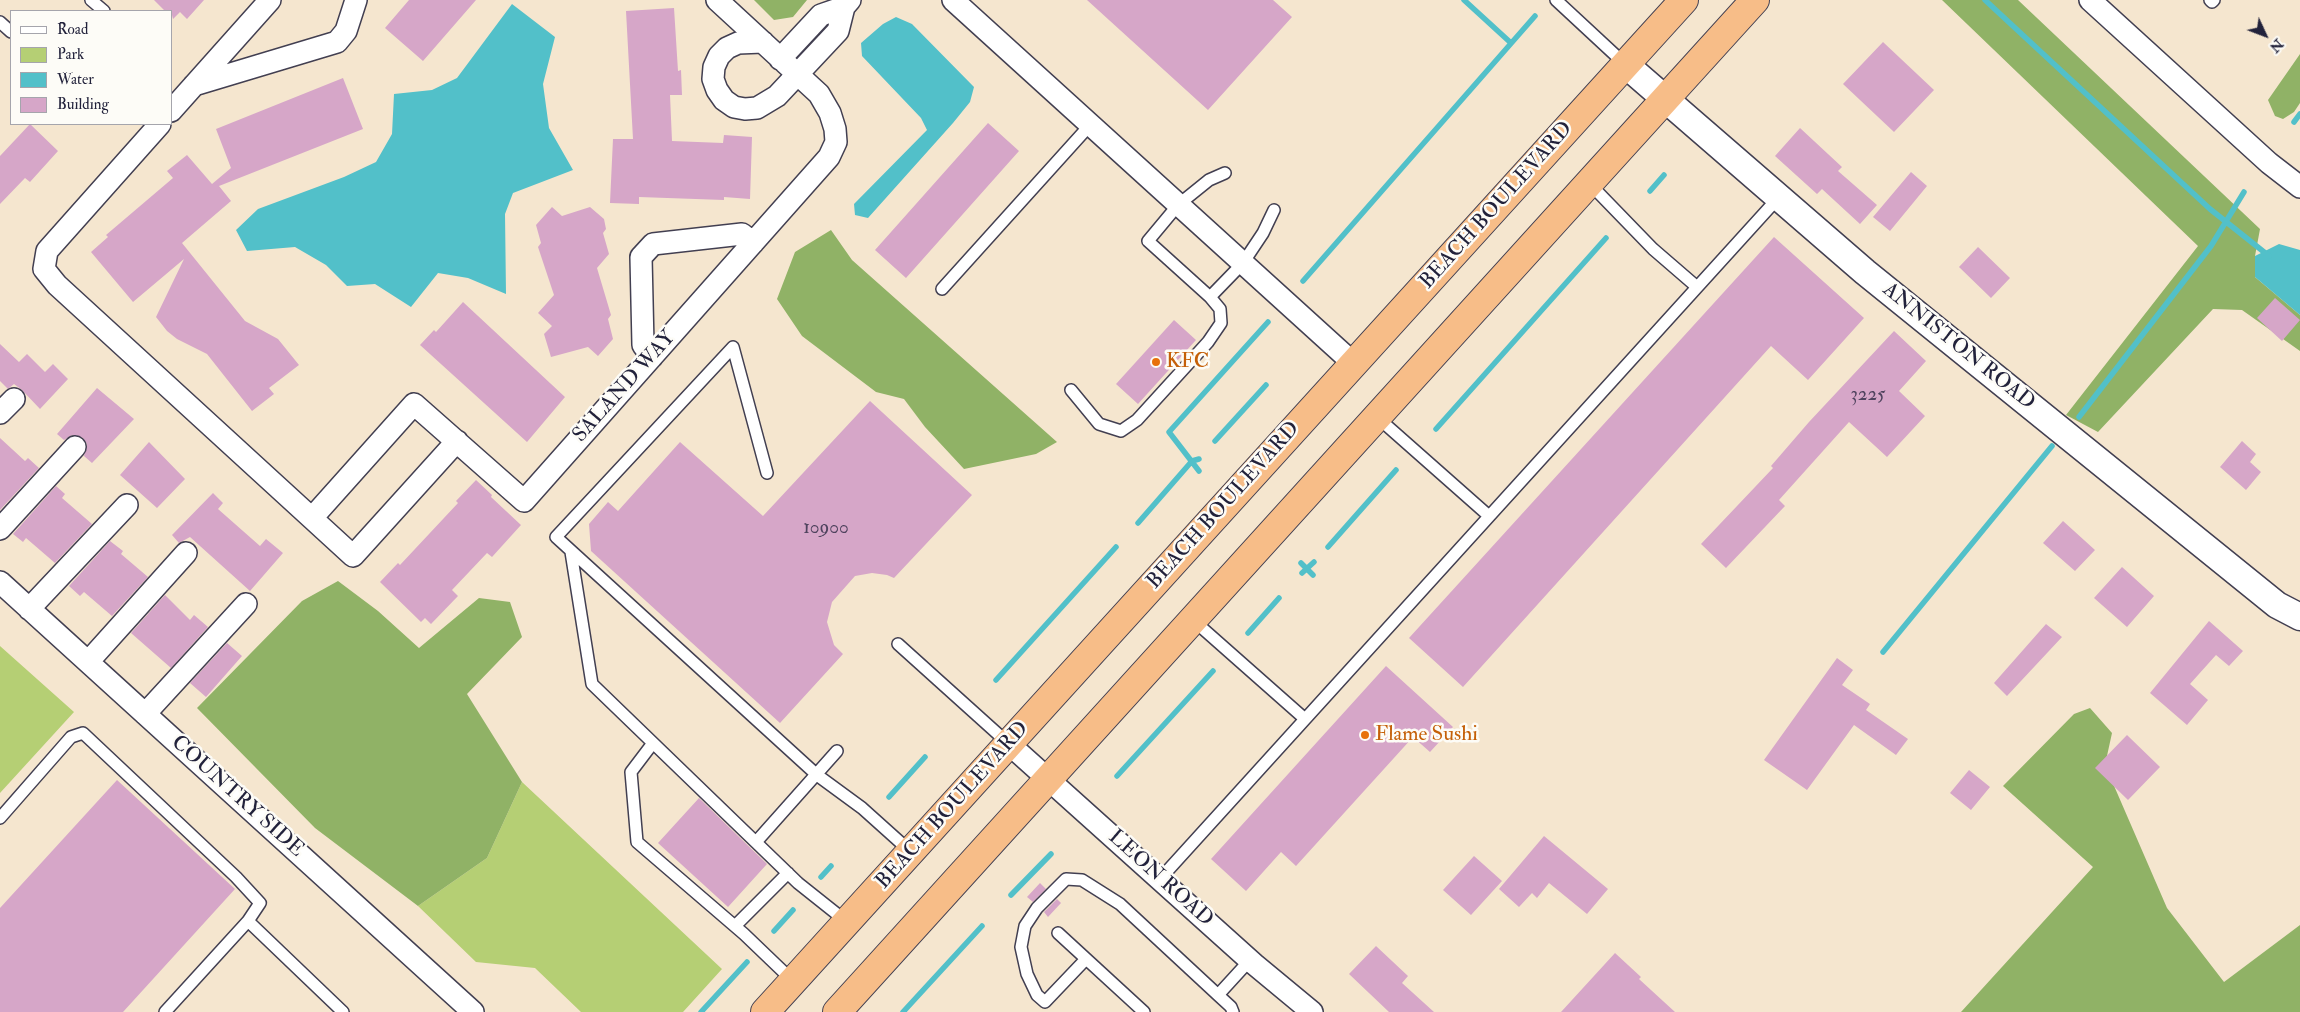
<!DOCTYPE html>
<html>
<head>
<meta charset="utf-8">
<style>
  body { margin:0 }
  #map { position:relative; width:2300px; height:1012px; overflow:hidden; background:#f5e6cf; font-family:"IM FELL Double Pica",serif }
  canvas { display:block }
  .legend { position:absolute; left:10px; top:10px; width:162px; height:115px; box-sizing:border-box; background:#fdfcf7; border:1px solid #a5a5ac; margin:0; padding:6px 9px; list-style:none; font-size:15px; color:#22223b }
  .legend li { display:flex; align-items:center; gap:10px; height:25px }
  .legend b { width:25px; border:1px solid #a5a5ac }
  .north { position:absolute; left:2240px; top:10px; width:50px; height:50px; -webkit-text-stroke:4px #fdfcf7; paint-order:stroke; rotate:133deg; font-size:14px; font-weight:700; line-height:20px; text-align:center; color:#22223b }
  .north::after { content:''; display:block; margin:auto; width:18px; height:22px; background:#22223b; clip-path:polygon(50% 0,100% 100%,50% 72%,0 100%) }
</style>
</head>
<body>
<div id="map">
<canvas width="2300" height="1012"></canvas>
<ul class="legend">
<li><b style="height:6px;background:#fff"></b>Road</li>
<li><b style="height:14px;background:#b5cf74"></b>Park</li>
<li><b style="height:14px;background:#52c0c9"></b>Water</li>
<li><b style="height:14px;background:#d6a6c8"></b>Building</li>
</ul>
<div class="north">N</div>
</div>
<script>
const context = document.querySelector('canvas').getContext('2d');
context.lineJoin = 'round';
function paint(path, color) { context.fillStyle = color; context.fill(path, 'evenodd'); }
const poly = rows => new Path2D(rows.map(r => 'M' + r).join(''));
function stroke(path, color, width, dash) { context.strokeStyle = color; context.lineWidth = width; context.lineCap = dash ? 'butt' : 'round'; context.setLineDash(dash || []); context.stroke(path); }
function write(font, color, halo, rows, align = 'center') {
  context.font = font + ' "IM FELL Double Pica",serif'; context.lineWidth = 5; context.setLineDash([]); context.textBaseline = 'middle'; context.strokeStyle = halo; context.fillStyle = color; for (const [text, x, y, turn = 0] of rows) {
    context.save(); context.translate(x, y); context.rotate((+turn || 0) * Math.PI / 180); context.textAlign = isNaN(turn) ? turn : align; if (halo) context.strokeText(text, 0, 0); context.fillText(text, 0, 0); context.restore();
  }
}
paint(poly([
  [0,646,74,712,0,793],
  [522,782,722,969,683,1012,581,1012,535,968,476,962,418,906,487,858]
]), '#b5cf74');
paint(poly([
  [754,0,807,0,793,17,774,20],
  [1942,0,2018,0,2260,229,2255,256,2255,277,2300,315,2300,351,2242,310,2213,309,2098,432,2066,415,2198,246],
  [2300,54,2300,103,2294,112,2283,119,2275,116,2268,100],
  [831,230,852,260,1057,442,1036,454,964,469,925,427,904,399,876,392,802,336,777,299,795,252],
  [338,581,378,611,419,648,479,598,510,602,522,637,467,694,522,782,487,858,418,906,315,828,197,708,302,601],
  [2090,708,2112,733,2105,765,2167,908,2224,982,2300,925,2300,1012,1961,1012,2093,867,2003,786,2074,714]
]), '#90b266');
paint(poly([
  [512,4,555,37,543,84,549,128,573,170,513,193,505,214,506,294,468,278,438,273,411,307,375,284,347,286,326,265,295,247,247,251,236,230,258,209,344,177,376,162,392,134,394,94,432,90,457,78],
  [896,17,912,24,974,87,970,102,953,123,868,218,855,215,854,204,927,130,921,118,862,56,861,43,883,24],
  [2279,244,2300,250,2300,315,2255,277,2255,256]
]), '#52c0c9');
stroke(poly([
  [1464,0,1511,43],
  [1985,0,2210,209,2269,256],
  [2294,122,2300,114],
  [1650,191,1664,175],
  [1303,281,1535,16],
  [2079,417,2211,246,2244,192],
  [1436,429,1606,238],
  [1215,441,1266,385],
  [1199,471,1169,432,1268,322],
  [1138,523,1192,461,1199,459],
  [1328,547,1396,470],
  [1301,563,1313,575],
  [1302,573,1314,562],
  [1248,633,1279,598],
  [1883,652,2052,446],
  [996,680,1116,547],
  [1117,776,1213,671],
  [889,797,925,757],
  [821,877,831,866],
  [1011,895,1051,854],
  [774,931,793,910],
  [701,1012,747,962],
  [903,1012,982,926]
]), '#52c0c9', 5.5);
paint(poly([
  [154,0,204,0,187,19,180,12,173,19,171,11,165,11],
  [409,0,476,0,423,61,385,28],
  [1087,0,1273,0,1292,17,1208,110],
  [674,8,678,71,681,70,682,95,670,95,672,141,723,143,724,135,752,137,750,199,724,197,724,200,639,197,639,204,610,203,613,139,633,139,626,11],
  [1883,42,1934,90,1894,132,1843,84],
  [343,78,363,129,219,186,231,201,182,243,245,321,278,339,299,365,269,388,274,394,252,411,207,354,177,339,167,331,156,317,184,259,133,302,91,252,108,237,106,235,173,178,167,171,187,155,212,184,231,168,216,129],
  [988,123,1019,151,906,278,875,250],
  [30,124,58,151,30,182,25,178,0,204,0,156],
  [1800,128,1842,167,1838,171,1877,205,1860,224,1822,189,1817,194,1775,156],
  [1911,172,1927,186,1890,231,1873,217],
  [552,207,562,216,590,207,604,219,606,229,603,233,609,254,597,268,611,315,608,319,613,339,598,356,588,347,551,357,544,334,552,326,538,313,554,295,538,247,541,243,536,225],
  [1774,237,1864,318,1808,380,1771,346,1463,687,1409,638],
  [1978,247,2010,278,1991,298,1959,267],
  [2275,298,2300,320,2282,341,2257,318],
  [463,302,565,397,527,442,420,345,434,330,436,332],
  [1174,320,1196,340,1138,404,1116,384],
  [1894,331,1926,361,1899,391,1925,416,1887,457,1849,422,1779,500,1785,506,1726,568,1701,544,1773,468,1771,466,1809,422],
  [0,344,19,362,27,354,45,372,53,364,68,379,40,409,22,390,14,384,8,389,0,381],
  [97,388,134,419,92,463,84,456,87,444,83,438,72,435,64,440,57,434],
  [870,401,972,495,894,578,887,575,872,573,855,576,832,602,827,622,834,645,843,654,780,723,591,551,589,524,608,502,618,511,680,442,763,516],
  [0,438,25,461,28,458,39,468,0,510],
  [2242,441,2256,454,2250,462,2261,472,2246,490,2220,467],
  [149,442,185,479,157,508,120,475],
  [476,480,492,495,491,497,521,525,492,557,487,553,452,590,458,596,431,624,425,618,421,622,380,582,398,563,400,565,458,503,456,501],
  [56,486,65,494,62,498,92,524,55,563,26,538,23,542,13,534],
  [213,493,223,503,218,509,260,546,266,539,283,553,250,591,190,537,179,543,172,535],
  [2063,521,2095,550,2075,571,2043,543],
  [110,541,123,551,121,554,148,577,112,616,84,592,80,596,69,586],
  [2122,567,2154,596,2127,627,2094,598],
  [165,595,190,620,194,615,208,627,171,668,131,633],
  [2209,621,2243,651,2229,666,2216,655,2190,684,2208,700,2187,725,2150,693],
  [2046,624,2062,637,2007,696,1994,683],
  [227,643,242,656,206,697,190,683],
  [1837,658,1853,670,1842,685,1870,704,1866,710,1908,739,1896,755,1854,725,1807,790,1764,760],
  [1386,666,1453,727,1430,752,1413,737,1296,866,1281,852,1246,891,1211,859],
  [2127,735,2160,767,2128,800,2095,768],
  [1969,770,1990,787,1971,810,1950,793],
  [117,780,235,889,123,1012,0,1012,0,908],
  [699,798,767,864,728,907,658,843],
  [1544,836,1608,889,1587,914,1549,883,1537,898,1532,893,1519,907,1499,889],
  [1474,856,1502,881,1471,915,1443,890],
  [1040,883,1046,889,1033,902,1027,897],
  [1057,899,1061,903,1048,917,1044,912],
  [1376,946,1408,976,1402,983,1434,1012,1389,1012,1349,974],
  [1615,953,1641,977,1639,979,1675,1012,1561,1012]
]), '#d6a6c8');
const service = poly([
  [91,0,104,11],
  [1556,0,1626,65],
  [2210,0,2212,2,2214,0],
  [0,22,11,32],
  [1225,173,1209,180,1178,205,1148,241,1210,297,1243,263,1263,233,1274,210],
  [1589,183,1653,249,1697,287],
  [942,289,1090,125],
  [1071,390,1099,424,1121,431,1137,420,1208,342,1221,323,1220,309,1210,297],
  [1377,417,1489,516],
  [767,473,733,347,556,537,817,775,862,808,911,852],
  [571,552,592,684,798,883,847,922],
  [1193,620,1305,719],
  [898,644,1009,744],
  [653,743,631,772,637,842,744,934,793,981],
  [0,818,71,737,83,733,236,877,260,903,248,921,165,1012],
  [756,842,837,751],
  [1160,879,1779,197],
  [248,921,343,1012],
  [735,926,788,873],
  [1058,933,1144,1012],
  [1086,959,1045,1002,1037,995,1027,974,1021,947,1025,926,1037,908,1066,879,1082,880,1120,904,1218,995,1231,1007,1233,1012],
  [1218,995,1250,960]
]);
const minor = poly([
  [953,0,1353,363],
  [2090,0,2269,163,2300,187],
  [763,42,738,43,727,48,719,56,714,67,713,79,717,90,724,100,734,107,745,109,757,108,777,96,838,31,844,7],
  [780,59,821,15,844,7,850,0],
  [194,85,337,42,346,31,356,0],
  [171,111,270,0],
  [160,124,47,251,44,269,57,285,353,556,457,441],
  [652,357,643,345,641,257,653,244,742,234,753,243],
  [0,413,14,399],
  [312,518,414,404,524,501,829,157,836,142,835,129,830,113,819,94,717,0],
  [0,529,75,447],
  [0,582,473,1012],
  [29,609,127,505],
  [88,662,186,553],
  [145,714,246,604],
  [1009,744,1254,964,1312,1012]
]);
const tertiary = poly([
  [1626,65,1865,272,2277,605,2300,617]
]);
const trunk = poly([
  [765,1012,1684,0],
  [837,1012,1755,0]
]);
stroke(service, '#423f51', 14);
stroke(minor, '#423f51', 24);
stroke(tertiary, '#423f51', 29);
stroke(trunk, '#423f51', 30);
stroke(service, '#fff', 11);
stroke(minor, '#fff', 21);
stroke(tertiary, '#fff', 26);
stroke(trunk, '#f7bd88', 28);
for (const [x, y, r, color] of [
  [1156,362,5,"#e8710a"],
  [1365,735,5,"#e8710a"]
]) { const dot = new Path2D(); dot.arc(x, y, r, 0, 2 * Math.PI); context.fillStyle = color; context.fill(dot); stroke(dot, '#fdfcf7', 2); }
write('19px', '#4f435e', null, [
  ["3225",1868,396],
  ["10900",826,529]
]);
write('21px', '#22223b', '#fdfcf7', [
  ["BEACH BOULEVARD",1497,206,-48],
  ["ANNISTON ROAD",1958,347,39],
  ["SALAND WAY",625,387,-48],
  ["BEACH BOULEVARD",1224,506,-48],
  ["COUNTRY SIDE",237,797,42],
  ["BEACH BOULEVARD",953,806,-48],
  ["LEON ROAD",1160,879,42]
]);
write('21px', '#c56008', '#fdfcf7', [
  ["KFC",1166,362],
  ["Flame Sushi",1375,735]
], 'left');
</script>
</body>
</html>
